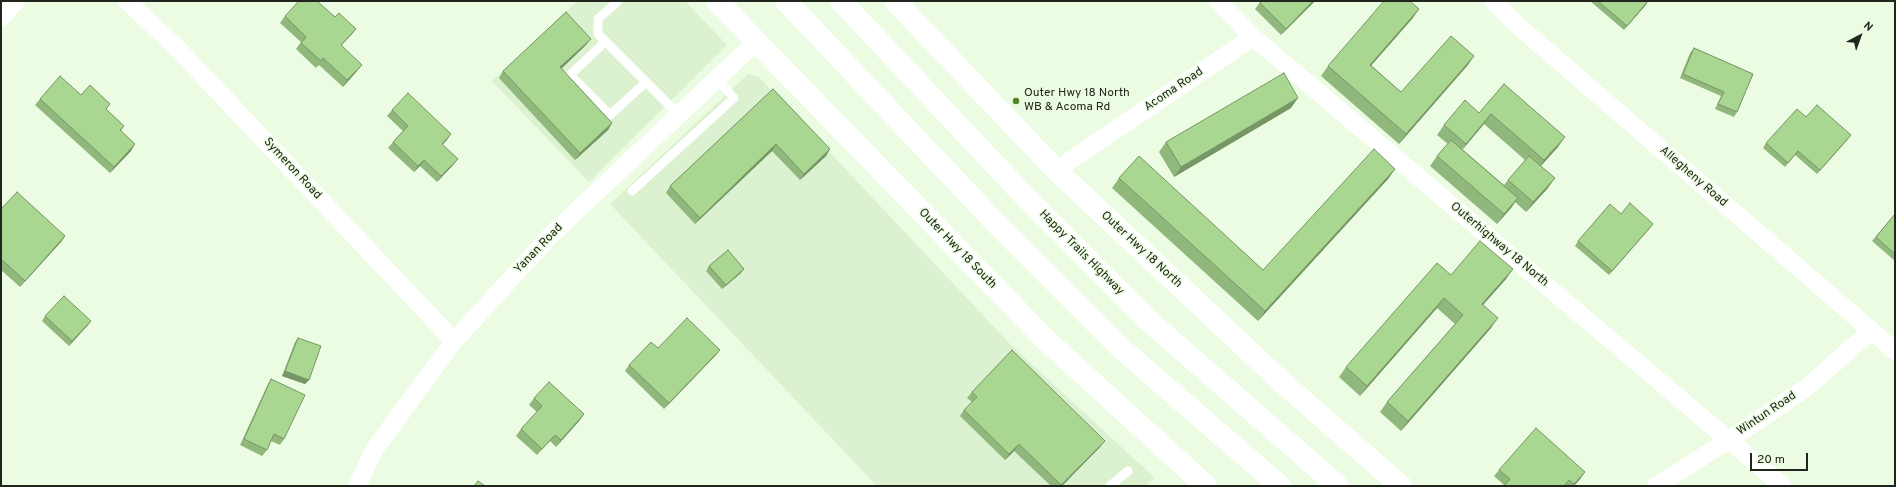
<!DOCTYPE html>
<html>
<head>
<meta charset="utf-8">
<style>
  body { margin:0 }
  #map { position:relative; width:1896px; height:487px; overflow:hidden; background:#ebfce2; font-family:Overpass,sans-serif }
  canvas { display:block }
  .frame { position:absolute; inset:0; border:2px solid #20261d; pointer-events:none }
  .north { position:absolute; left:1840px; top:16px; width:40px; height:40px; -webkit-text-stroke:3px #ebfce2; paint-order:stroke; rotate:41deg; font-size:11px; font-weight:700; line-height:16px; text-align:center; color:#20261d }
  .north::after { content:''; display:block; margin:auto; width:14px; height:18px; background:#20261d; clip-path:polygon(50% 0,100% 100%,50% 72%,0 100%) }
  .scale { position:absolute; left:1750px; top:453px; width:58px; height:18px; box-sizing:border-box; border:2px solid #20261d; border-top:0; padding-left:5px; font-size:12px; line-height:14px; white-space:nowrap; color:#20261d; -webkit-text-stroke:3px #ebfce2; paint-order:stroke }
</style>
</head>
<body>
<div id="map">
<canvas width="1896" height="487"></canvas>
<div class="frame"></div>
<div class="north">N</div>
<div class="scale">20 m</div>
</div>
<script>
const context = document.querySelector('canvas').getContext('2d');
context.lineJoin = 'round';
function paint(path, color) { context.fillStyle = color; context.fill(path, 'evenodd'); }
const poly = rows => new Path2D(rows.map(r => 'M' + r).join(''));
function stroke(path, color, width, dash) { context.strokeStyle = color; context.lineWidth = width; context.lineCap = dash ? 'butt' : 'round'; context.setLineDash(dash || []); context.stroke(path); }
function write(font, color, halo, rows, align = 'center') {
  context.font = font + ' Overpass,sans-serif'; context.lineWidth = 3; context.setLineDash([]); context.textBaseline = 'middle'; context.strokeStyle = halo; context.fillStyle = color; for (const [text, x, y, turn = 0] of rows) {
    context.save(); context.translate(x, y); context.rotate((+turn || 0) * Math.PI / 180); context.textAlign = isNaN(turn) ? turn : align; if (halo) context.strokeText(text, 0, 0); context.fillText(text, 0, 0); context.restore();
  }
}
paint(poly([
  [577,1,685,1,727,45,589,182,492,81],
  [748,74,759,77,1011,345,1155,478,1145,486,877,486,610,204]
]), '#dbf1d0');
stroke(poly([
  [618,1,598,19,598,34,679,115],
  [605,42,570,75,610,115,646,82],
  [632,191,734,98,717,79],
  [1110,486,1128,471]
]), '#fff', 9);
stroke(poly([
  [127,1,176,47,454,341],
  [1218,1,1253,37,1783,486],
  [1493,1,1516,24,1895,351],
  [1,18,16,1],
  [1056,170,1253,37],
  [357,486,374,450,454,341,550,236,756,42],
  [1656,486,1729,440,1806,388,1871,331]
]), '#fff', 18);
stroke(poly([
  [717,1,1046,340,1206,486],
  [895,1,1056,170,1283,383,1401,486]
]), '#fff', 22);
stroke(poly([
  [786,1,990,217,1123,350,1280,486],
  [841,1,1018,189,1149,321,1338,486]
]), '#fff', 22);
paint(poly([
  [1261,1,1315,1,1281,35,1255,9],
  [1590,1,1648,1,1624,30],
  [1419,9,1412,19,1371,65,1401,92,1474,56,1467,66,1399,144,1321,76,1328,66],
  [285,16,335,17,356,29,351,35,341,46,357,71,343,87,319,65,316,68,296,49,301,42,280,23],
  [586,45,561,68,612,123,608,130,575,160,499,78,503,71],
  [1694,48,1753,74,1737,112,1734,117,1715,109,1721,96,1680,78,1690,53],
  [1504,84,1558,147,1541,166,1548,188,1526,212,1515,202,1511,208,1497,224,1430,166,1437,156,1448,144,1437,135,1444,125,1479,113],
  [1484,124,1525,160,1508,180,1504,185,1462,149],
  [773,89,830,149,826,156,800,180,772,151,695,224,666,193,670,186],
  [81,95,110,104,106,109,124,126,121,131,131,151,110,173,35,105,40,99],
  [1291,108,1174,177,1159,152,1166,142],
  [392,110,447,140,442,145,458,159,453,165,437,182,420,166,414,172,388,148,393,142,403,131,387,116],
  [1806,117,1848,139,1817,174,1795,155,1785,167,1763,148,1766,143],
  [1395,169,1388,179,1258,321,1112,188,1119,178,1263,270],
  [1,209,65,236,61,242,20,287,1,270],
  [1621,214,1650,228,1609,275,1575,246,1578,241],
  [1895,214,1895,261,1872,241],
  [709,266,741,273,722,289,706,271],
  [1451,275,1506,279,1483,305,1491,328,1401,431,1380,412,1387,402,1455,324,1437,308,1360,396,1339,377,1346,367],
  [45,316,91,321,88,325,69,346,42,321],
  [298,338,309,380,305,384,282,376,295,342],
  [658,348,720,350,715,356,664,409,625,371,629,365],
  [271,379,284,439,280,445,271,441,267,450,262,456,240,445,267,386],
  [972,392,1100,447,1062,486,1051,486,1014,451,1005,460,960,416,964,410,972,402,967,398],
  [534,398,580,420,556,447,550,441,537,455,516,436,521,429,537,412,529,405],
  [1499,470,1581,478,1574,486,1504,486,1504,485,1494,476]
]), '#91b87c');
paint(poly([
  [1313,1,1315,1,1281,35,1286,29],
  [1648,1,1646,5,1624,30,1627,26],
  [1419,9,1412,19,1363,75,1370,65],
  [356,29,351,35,336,51,341,45],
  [591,39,586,45,556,74,560,67],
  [1474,56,1467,66,1399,144,1406,134],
  [362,65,357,71,343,87,347,80],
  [1298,98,1291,108,1174,177,1181,167],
  [1491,114,1484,124,1459,154,1466,144],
  [612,123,608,130,575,160,580,153],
  [451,134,447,140,437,150,442,144],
  [1851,135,1848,139,1817,174,1820,170],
  [1565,137,1558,147,1537,170,1544,160],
  [135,144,131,151,110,173,114,167],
  [776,144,772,151,695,224,700,218],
  [830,149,826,156,800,180,804,174],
  [458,159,453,165,437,182,441,176],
  [424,160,420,166,414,172,418,166],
  [1395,169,1388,179,1258,321,1265,311],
  [1555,178,1548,188,1526,212,1533,202],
  [1518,198,1511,208,1497,224,1504,214],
  [1653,224,1650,228,1609,275,1612,271],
  [65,236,61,242,20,287,25,281],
  [744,269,741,273,722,289,726,285],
  [1513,269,1506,279,1475,314,1482,304],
  [1444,298,1437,308,1360,396,1367,386],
  [1498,318,1491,328,1401,431,1408,421],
  [91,321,88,325,69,346,72,341],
  [720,350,715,356,664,409,669,403],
  [285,371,309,380,305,384,282,376],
  [584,414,580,420,556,447,561,440],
  [1105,441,1100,447,1062,486,1061,486],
  [1019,444,1014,451,1005,460,1009,454],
  [1585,472,1581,478,1574,486,1573,486]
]), '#769665');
const building = poly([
  [299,1,317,1,335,17,339,13,356,29,341,45,362,65,347,80,323,58,321,61,301,43,306,37,285,16,299,1],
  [1261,1,1313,1,1286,29,1260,3,1261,1],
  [1384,1,1410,1,1419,9,1370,65,1401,92,1451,36,1474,56,1406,134,1328,66,1384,1],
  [1598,1,1648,1,1627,26,1598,1],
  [566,12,591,39,560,67,612,123,580,153,503,71,566,12],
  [1694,48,1753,74,1737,112,1718,104,1724,92,1683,74,1694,48],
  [1284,73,1298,98,1181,167,1166,142,1284,73],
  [60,76,81,95,90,85,110,104,106,109,124,126,120,130,135,144,114,167,40,99,60,76],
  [1504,84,1565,137,1544,160,1491,114,1466,144,1444,125,1465,100,1479,113,1504,84],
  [773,89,830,149,804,174,776,144,700,218,670,186,773,89],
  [408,93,451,134,442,144,458,159,441,176,424,160,418,166,393,142,408,126,392,110,408,93],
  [1817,105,1851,135,1820,170,1798,151,1788,163,1766,143,1797,109,1806,117,1817,105],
  [1451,140,1518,198,1504,214,1437,156,1451,140],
  [1374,149,1395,169,1265,311,1119,178,1139,156,1263,270,1374,149],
  [1529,156,1555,178,1533,202,1508,180,1529,156],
  [17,192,65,236,25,281,1,259,1,209,17,192],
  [1630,203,1653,224,1612,271,1578,241,1610,204,1621,214,1630,203],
  [1895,214,1895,254,1876,237,1895,214],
  [1480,241,1513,269,1482,304,1498,318,1408,421,1387,402,1463,315,1444,298,1367,386,1346,367,1437,263,1451,275,1480,241],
  [728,250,744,269,726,285,709,266,728,250],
  [64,296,91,321,72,341,45,316,64,296],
  [687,318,720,350,669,403,629,365,651,342,658,348,687,318],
  [298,338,321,346,309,380,285,371,298,338],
  [1012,350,1105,441,1061,485,1019,444,1009,454,964,410,977,397,972,392,1012,350],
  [271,379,305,395,284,439,274,434,267,450,244,439,271,379],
  [549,382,584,414,561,440,555,435,542,449,521,429,542,406,534,398,549,382],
  [1536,428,1585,472,1574,484,1569,480,1564,486,1504,486,1510,479,1499,470,1536,428],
  [478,481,485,486,474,486,478,481]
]);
paint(building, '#a9d690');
stroke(building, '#769665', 1);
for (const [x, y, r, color] of [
  [1016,101,4,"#4f8926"]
]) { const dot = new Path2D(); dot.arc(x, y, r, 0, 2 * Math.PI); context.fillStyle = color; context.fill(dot); stroke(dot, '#ebfce2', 1.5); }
write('12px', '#20261d', '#ebfce2', [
  ["Acoma Road",1174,90,-34],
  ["Symeron Road",292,169,47],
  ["Allegheny Road",1693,177,41],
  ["Outerhighway 18 North",1499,245,40],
  ["Yanan Road",539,249,-46],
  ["Outer Hwy 18 South",957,249,46],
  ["Outer Hwy 18 North",1141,250,43],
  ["Happy Trails Highway",1081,253,45],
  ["Wintun Road",1767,414,-34]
]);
write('12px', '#20261d', '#ebfce2', [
  ["Outer Hwy 18 North",1024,94],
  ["WB & Acoma Rd",1024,108]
], 'left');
</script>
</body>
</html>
